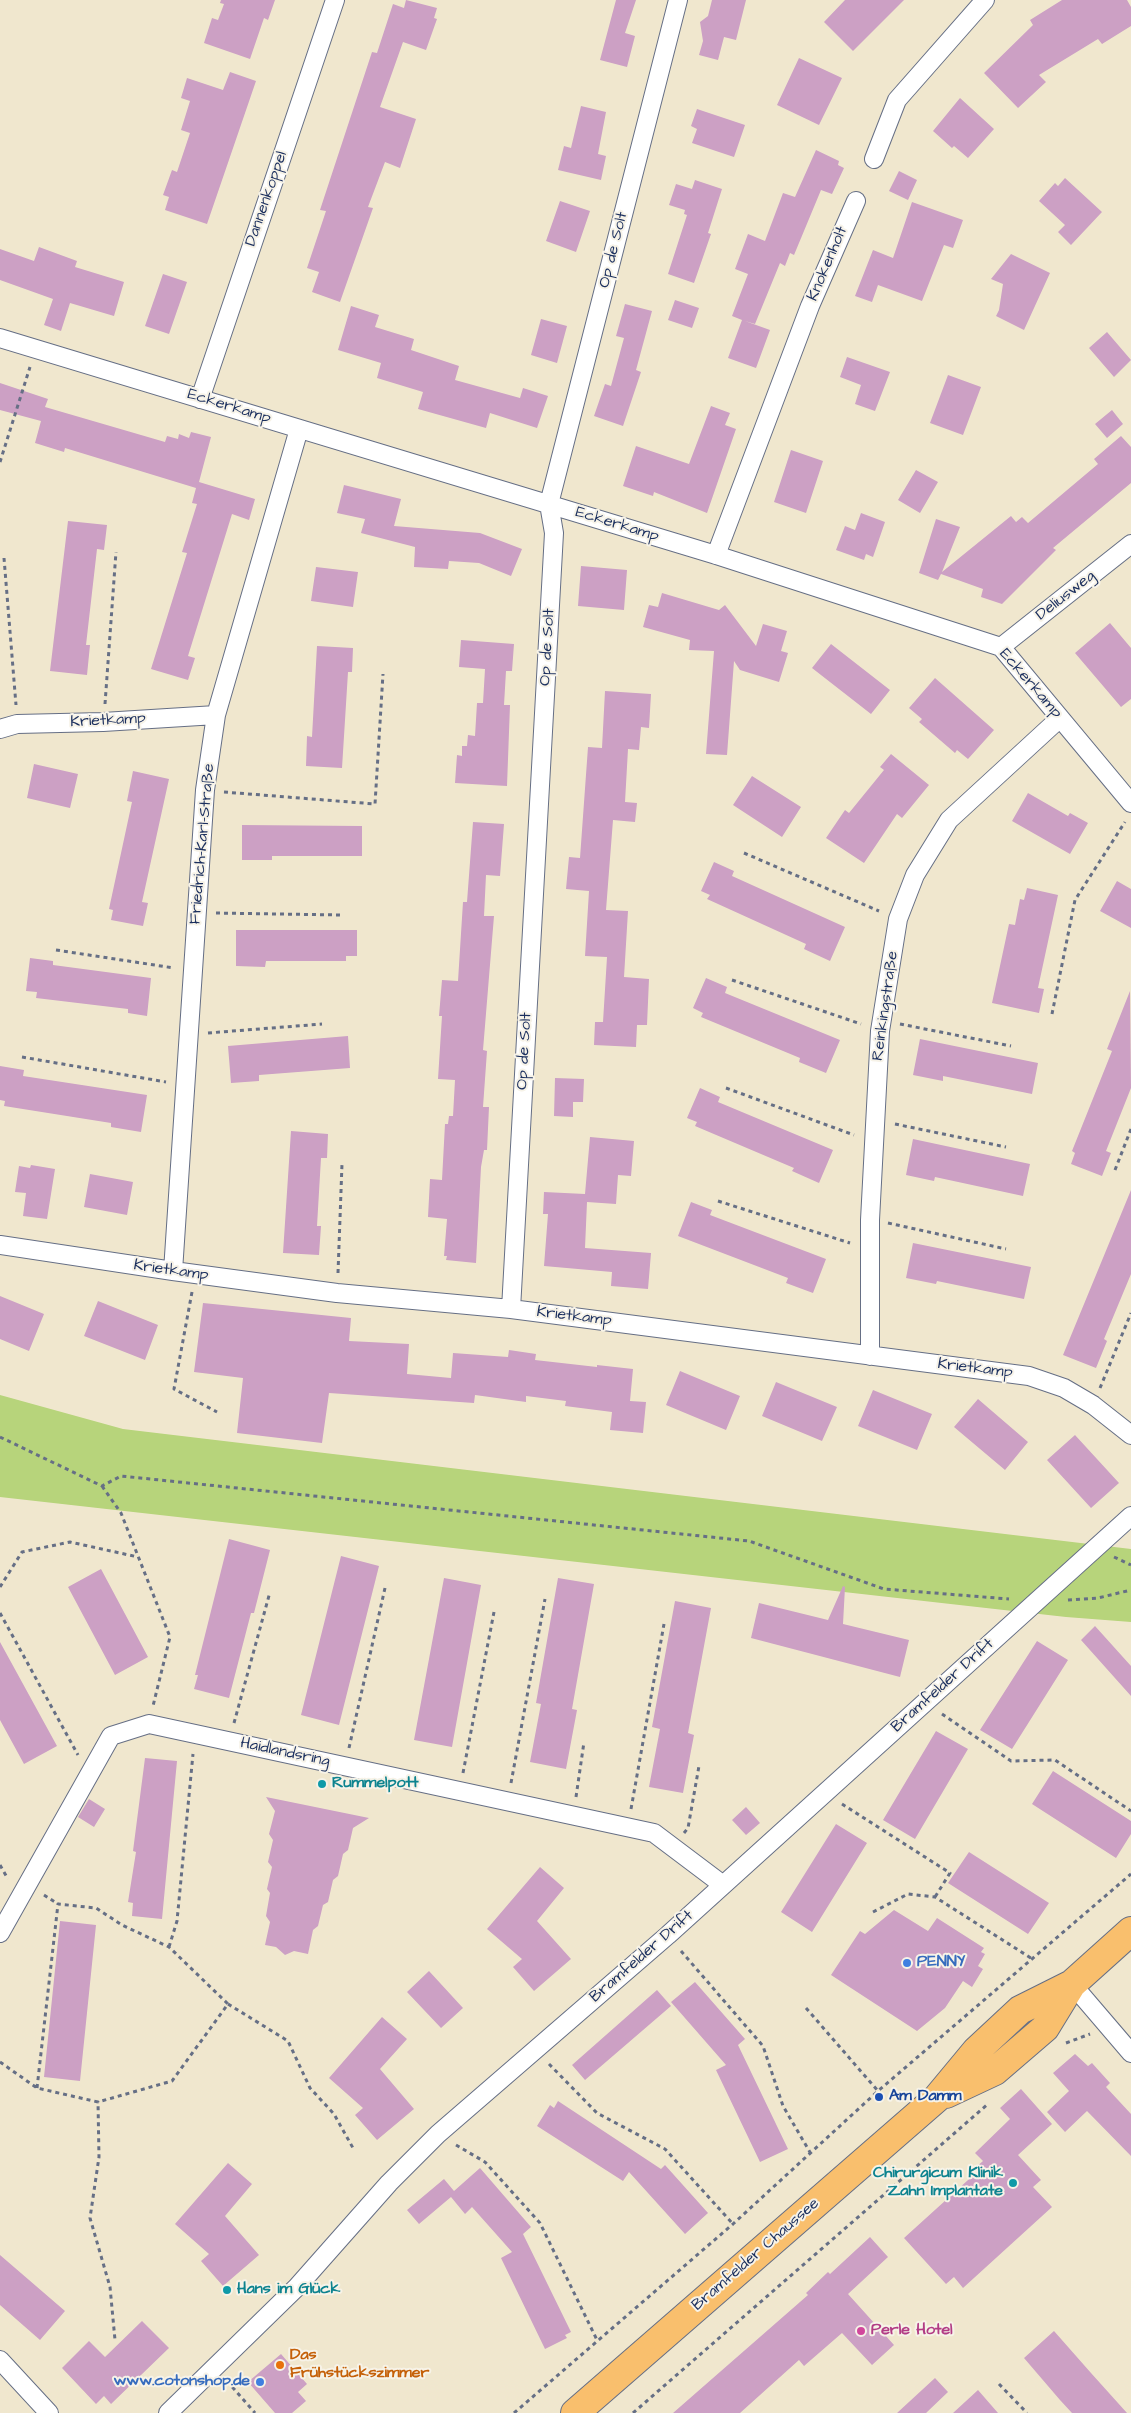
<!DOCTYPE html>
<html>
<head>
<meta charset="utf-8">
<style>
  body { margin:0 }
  canvas { display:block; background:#f0e7ce }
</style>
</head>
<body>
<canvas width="1131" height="2413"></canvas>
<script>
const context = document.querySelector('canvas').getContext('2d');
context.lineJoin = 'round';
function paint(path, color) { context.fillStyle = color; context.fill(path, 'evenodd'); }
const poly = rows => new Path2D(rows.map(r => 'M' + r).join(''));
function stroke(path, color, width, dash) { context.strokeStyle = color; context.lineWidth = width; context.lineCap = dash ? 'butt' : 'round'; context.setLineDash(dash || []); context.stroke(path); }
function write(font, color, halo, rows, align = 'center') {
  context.font = font + ' "Architects Daughter",sans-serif'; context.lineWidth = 4; context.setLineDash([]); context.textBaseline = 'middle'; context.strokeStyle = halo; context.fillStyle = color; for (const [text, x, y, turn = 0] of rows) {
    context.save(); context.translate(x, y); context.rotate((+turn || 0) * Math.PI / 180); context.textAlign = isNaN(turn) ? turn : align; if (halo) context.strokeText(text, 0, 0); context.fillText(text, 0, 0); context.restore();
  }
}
paint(poly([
  [0,1395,123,1429,1131,1549,1131,1622,1066,1617,0,1497]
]), '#b7d47b');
paint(poly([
  [221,0,275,0,268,20,264,18,250,59,204,43,212,18,218,20,224,4,220,3],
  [406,0,437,8,434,18,437,19,426,50,403,42,380,107,416,119,400,168,385,162,368,207,373,208,340,302,312,292,319,272,307,268,326,211,320,210,372,52,377,53,393,4,404,8],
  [616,0,636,0,625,33,635,36,627,67,600,60],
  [712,0,746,0,736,40,724,37,718,60,699,55,703,41,700,22,708,16],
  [845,0,904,0,853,51,824,22],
  [1062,0,1127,0,1131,7,1131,26,1102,44,1098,39,1039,75,1046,82,1018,108,984,73,1033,25,1030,20],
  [799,58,842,78,819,125,777,105],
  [230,72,256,81,207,224,165,210,169,197,163,195,172,170,177,172,190,133,181,130,190,101,181,98,187,78,223,90],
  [960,98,994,129,968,158,954,146,952,148,933,131],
  [581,106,606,112,598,154,606,156,601,180,558,170,564,146,571,148],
  [697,109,745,125,734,157,692,143,697,129,691,126],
  [816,150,839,161,838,165,844,168,832,194,821,190,794,255,790,253,785,266,780,263,755,324,745,321,770,330,756,368,728,358,742,320,732,316,748,274,735,269,748,234,765,241,783,193,795,197],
  [899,171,917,180,908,200,889,191],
  [1065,178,1102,212,1071,245,1058,232,1065,225,1039,201,1055,183,1058,186],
  [695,180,722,189,708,233,711,234,694,283,668,274,687,215,684,214,685,210,669,205,676,184,692,189],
  [560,201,590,211,576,252,546,241],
  [912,202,963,220,953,248,944,245,922,301,878,285,872,302,855,296,873,250,893,258],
  [39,247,77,261,75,267,124,282,114,316,70,303,61,331,44,325,53,299,0,280,0,249,34,261],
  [1011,254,1050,273,1024,330,996,316,999,310,1003,284,991,279],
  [163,274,187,282,169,334,145,326],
  [675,300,699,308,692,328,668,320],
  [625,304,652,311,636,370,641,372,623,426,594,416,605,384,611,386,624,338,616,336],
  [351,306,379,315,375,327,414,339,411,350,459,366,455,380,520,398,523,388,548,396,537,428,490,413,486,428,418,409,423,392,377,378,381,363,338,350],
  [541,319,567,326,557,363,531,355],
  [1107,332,1131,360,1114,377,1089,348],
  [847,357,890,372,875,411,855,404,861,385,840,377],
  [948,375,981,387,963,435,930,423],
  [0,383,48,399,45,407,165,442,167,436,178,439,179,434,189,438,191,432,211,437,199,482,255,499,249,520,232,514,188,656,195,658,188,680,151,669,187,553,182,552,197,504,192,503,196,488,65,448,64,452,35,443,41,421,0,410],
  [711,406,730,413,725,425,736,429,707,513,654,492,653,496,623,486,636,446,689,464],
  [1112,410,1123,424,1107,438,1095,424],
  [1121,436,1131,447,1131,483,1053,548,1056,550,1002,604,981,597,983,589,941,574,938,580,919,573,936,519,960,527,942,572,1011,516,1016,522,1022,517,1028,523,1098,464,1094,459],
  [791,450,823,461,806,513,774,502],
  [916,470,938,482,920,513,898,500],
  [344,485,401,499,394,526,480,533,522,549,511,576,479,563,449,561,448,569,414,567,415,547,361,533,365,519,337,513],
  [861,513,885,522,873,557,866,554,864,560,836,550,845,526,855,530],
  [68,521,107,525,104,550,97,549,86,645,90,645,87,675,50,671],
  [581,566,627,570,624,610,578,606],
  [316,567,358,572,353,607,311,601],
  [662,593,719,610,725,605,756,646,763,624,787,631,781,651,788,653,779,682,740,670,734,661,727,755,706,754,714,651,689,650,690,640,643,627,649,605,658,607],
  [1110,623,1131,648,1131,699,1121,707,1075,653],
  [461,640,514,644,512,671,506,671,504,705,510,705,507,786,455,783,457,755,462,756,462,746,467,746,468,735,475,736,477,703,483,703,485,669,459,667],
  [831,644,890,690,871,714,812,668],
  [317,646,353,648,352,672,348,672,342,768,306,766,307,736,312,737],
  [935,678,994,730,968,759,957,750,955,753,919,722,922,719,909,708],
  [605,691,651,694,649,728,641,727,639,750,628,749,625,802,637,803,635,822,613,820,606,910,628,911,624,977,649,979,647,1025,637,1025,636,1047,594,1045,595,1022,603,1022,607,957,585,956,589,891,566,889,569,857,580,858,588,747,602,748],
  [891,754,929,785,902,818,897,814,864,863,826,838,845,810,849,813,884,770,880,767],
  [34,764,78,774,70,808,27,798],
  [133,771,169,779,142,902,148,903,143,926,111,920,113,910,109,909,132,802,127,801],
  [752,776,801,807,782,837,733,805],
  [1028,793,1068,816,1070,813,1088,823,1070,854,1012,821],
  [473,822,504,824,500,876,486,875,484,916,494,916,483,1050,487,1051,483,1107,489,1107,487,1150,484,1150,481,1167,476,1263,446,1260,447,1256,444,1256,447,1219,428,1217,430,1179,442,1180,445,1124,448,1124,449,1116,453,1116,455,1080,438,1079,442,1016,439,1016,442,980,458,981,463,902,467,902],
  [242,825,362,826,362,856,272,856,272,860,242,860],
  [714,862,734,871,732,876,845,927,830,961,804,949,806,944,707,899,710,895,701,891],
  [1117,881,1131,889,1131,928,1100,911],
  [1027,888,1058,895,1038,988,1044,989,1039,1013,992,1003,1009,924,1015,925,1020,899,1024,900],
  [236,930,357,930,357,956,346,956,346,961,266,961,265,967,236,966],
  [30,958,53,961,53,965,151,978,147,1016,128,1013,128,1009,36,998,37,992,26,991],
  [706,978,727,987,725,993,840,1040,826,1073,799,1062,800,1058,701,1017,703,1013,693,1008],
  [1130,991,1131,1088,1106,1151,1111,1153,1102,1176,1071,1164,1075,1153,1072,1151,1112,1051,1107,1049],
  [348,1036,350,1068,259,1075,259,1081,231,1083,228,1046],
  [920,1039,1038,1063,1032,1094,943,1076,943,1081,913,1075],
  [0,1066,24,1070,23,1076,147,1095,141,1132,111,1127,111,1123,4,1106,5,1101,0,1100],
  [555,1078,584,1079,583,1102,573,1102,573,1117,554,1116],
  [700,1088,720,1097,718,1102,833,1150,819,1183,792,1171,794,1168,695,1126,697,1122,687,1118],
  [291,1131,328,1134,327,1158,321,1158,317,1226,321,1226,319,1255,283,1253],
  [590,1137,634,1141,631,1176,618,1175,616,1204,587,1202,585,1248,651,1253,648,1289,611,1286,612,1272,544,1266,548,1214,543,1214,544,1192,585,1194],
  [913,1139,1030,1164,1023,1196,935,1177,934,1181,906,1175],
  [31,1165,55,1169,47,1219,23,1216,26,1193,15,1192,19,1166,30,1168],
  [90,1174,133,1182,127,1215,84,1207],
  [1131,1190,1131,1274,1104,1339,1107,1341,1096,1368,1063,1355],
  [691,1202,712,1210,710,1215,826,1259,813,1293,786,1283,788,1278,678,1236],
  [913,1243,1031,1267,1024,1299,937,1281,936,1284,906,1278],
  [0,1296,44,1314,29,1351,0,1339],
  [98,1301,158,1325,145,1360,84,1336],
  [203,1303,351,1318,349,1341,409,1344,407,1374,451,1378,453,1353,508,1357,509,1350,536,1354,535,1360,597,1367,597,1365,633,1369,630,1401,646,1402,643,1433,610,1430,612,1412,565,1406,566,1401,526,1396,526,1402,475,1395,474,1403,329,1393,322,1443,237,1433,243,1378,194,1372],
  [680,1371,740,1396,726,1430,666,1405],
  [776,1382,837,1407,822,1441,762,1416],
  [873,1390,932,1414,917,1450,858,1426],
  [978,1399,1028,1442,1005,1470,954,1427],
  [1075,1435,1119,1483,1091,1508,1047,1460],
  [229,1539,270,1550,254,1613,251,1613,229,1698,194,1689,198,1675,195,1675],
  [341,1556,379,1566,339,1725,301,1715],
  [101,1569,148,1657,115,1675,68,1587],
  [444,1578,481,1585,452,1747,414,1740],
  [558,1578,594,1584,572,1709,577,1710,566,1769,530,1762,541,1704,536,1703],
  [843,1586,845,1587,843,1624,909,1640,900,1677,751,1638,759,1603,828,1620],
  [675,1601,711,1608,688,1733,694,1735,683,1793,649,1787,660,1729,652,1727],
  [1095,1626,1131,1666,1131,1696,1081,1640],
  [1037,1641,1068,1660,1012,1749,980,1730],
  [0,1642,57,1746,24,1764,0,1720],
  [936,1731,968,1749,915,1839,883,1820],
  [145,1758,177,1761,162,1919,132,1916,133,1903,128,1902,136,1852,133,1851],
  [1053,1771,1131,1821,1131,1834,1116,1858,1032,1804],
  [266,1797,369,1818,353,1828,348,1850,343,1854,338,1876,333,1880,328,1902,323,1905,318,1926,313,1930,308,1954,294,1951,285,1955,276,1947,265,1945,270,1922,266,1916,270,1893,267,1889,272,1867,268,1862,273,1840,269,1834,275,1811],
  [89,1799,105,1809,94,1827,78,1817],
  [746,1807,760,1823,746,1835,732,1820],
  [836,1824,867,1843,812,1932,781,1912],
  [969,1852,1049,1903,1028,1934,948,1883],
  [540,1867,564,1888,537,1921,571,1959,534,1991,513,1967,522,1959,487,1929],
  [894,1910,928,1931,937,1918,984,1948,981,1952,985,1954,978,1966,983,1969,972,1987,963,1981,945,2008,917,2031,831,1975,860,1931,865,1934],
  [60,1921,96,1925,80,2081,44,2077],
  [429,1971,463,2008,441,2028,407,1992],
  [695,1982,745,2039,738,2045,788,2149,760,2162,716,2070,726,2065,671,2002],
  [657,1990,671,2006,585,2080,572,2065],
  [382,2017,407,2039,380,2069,414,2109,377,2140,355,2115,363,2108,329,2078],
  [1075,2054,1088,2066,1092,2063,1110,2083,1106,2087,1131,2114,1131,2156,1087,2111,1065,2132,1047,2112,1069,2091,1053,2073],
  [1021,2089,1052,2124,1018,2155,1041,2180,1033,2187,1052,2207,963,2288,954,2277,946,2284,904,2238,978,2171,975,2168,983,2161,975,2153,1010,2119,1000,2108],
  [558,2101,661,2169,665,2165,708,2213,685,2234,629,2172,623,2181,537,2126,550,2105,554,2108],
  [228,2163,252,2184,225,2216,259,2255,223,2286,201,2261,209,2254,175,2224],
  [480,2168,531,2227,523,2234,571,2332,565,2335,567,2338,545,2349,501,2258,512,2252,472,2207,465,2214,451,2197,419,2224,407,2210,444,2179,454,2191],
  [870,2237,888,2257,848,2294,894,2345,872,2365,842,2333,804,2366,799,2360,740,2413,673,2413,808,2295,806,2293,828,2272,830,2274],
  [0,2255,65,2311,40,2340,0,2305],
  [142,2321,169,2348,111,2404,104,2396,96,2404,62,2368,89,2341,105,2357],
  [1054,2331,1091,2373,1127,2413,1072,2413,1060,2400,1024,2358],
  [281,2354,307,2384,298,2392,306,2401,292,2413,275,2413,248,2382],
  [935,2378,948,2392,926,2413,897,2413],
  [978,2390,998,2413,953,2413]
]), '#cca0c4');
const minor = poly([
  [874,159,897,100,985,0],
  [0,338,716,555,1001,647,1131,803],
  [200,399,335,0],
  [716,555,810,306,856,201],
  [1001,647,1131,544],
  [0,729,17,724,103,722,216,715],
  [0,1245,173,1271,337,1293,511,1309,1029,1376,1064,1388,1093,1405,1131,1435],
  [173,1271,205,790,216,715,299,429],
  [511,1309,554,533,549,504,678,0],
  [870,1356,870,1220,880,1031,898,919,915,875,949,820,1060,718],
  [0,1933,111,1736,149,1724,654,1833,723,1885],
  [1072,1984,1131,2053],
  [0,2360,49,2413],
  [168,2413,297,2287,389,2183,438,2134,668,1935,1131,1516]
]);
const primary = poly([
  [946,2094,995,2071,1045,2028,1072,1984],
  [575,2413,937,2098,976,2051,1020,2010,1072,1984,1131,1931]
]);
stroke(minor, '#666f85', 20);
stroke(primary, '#666f85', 30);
stroke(poly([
  [0,462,30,367],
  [4,558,16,705],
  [105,704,116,552],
  [224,792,375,804,383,674],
  [744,853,879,911],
  [216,913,341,915],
  [56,950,174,968],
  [732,980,861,1024],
  [1052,1014,1075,900,1125,822],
  [900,1024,1011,1046],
  [208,1033,322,1024],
  [22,1057,166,1082],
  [726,1088,854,1135],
  [895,1124,1006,1147],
  [1115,1170,1131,1129],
  [718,1201,850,1243],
  [888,1223,1006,1249],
  [338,1273,342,1164],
  [192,1292,174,1389,217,1412],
  [1100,1388,1131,1313],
  [0,1437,102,1486,121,1476,749,1541,884,1589,1009,1599],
  [102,1486,121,1513,170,1637,153,1706],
  [1114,1557,1131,1565],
  [0,1587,22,1552,70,1542,138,1557],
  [1068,1600,1098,1598,1131,1590],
  [0,1613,78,1755],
  [942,1714,1011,1761,1055,1760,1131,1811],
  [234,1723,270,1592],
  [349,1748,385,1588],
  [463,1773,494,1612],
  [511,1783,545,1599],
  [576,1797,584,1742],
  [842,1804,950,1873,935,1897],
  [631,1809,664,1624],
  [684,1833,688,1828,699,1766],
  [0,1865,8,1879],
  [44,1895,58,1904],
  [873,1912,908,1894,935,1897,1034,1960],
  [169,1947,177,1921,193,1754],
  [681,1951,763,2046,783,2106,811,2154],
  [228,2004,288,2041,310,2088,334,2114,353,2148],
  [806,2008,878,2091],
  [1066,2043,1090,2034],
  [0,2062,37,2088,98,2102,99,2157,90,2218,110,2287,115,2340],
  [549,2064,597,2113,665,2149,733,2224],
  [37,2088,58,1904,96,1908,122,1925,169,1947,228,2004,172,2081,98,2102],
  [456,2145,485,2162,540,2223,597,2340],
  [227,2381,255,2413],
  [999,2384,1027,2413],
  [514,2413,733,2224,878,2091,1131,1874],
  [633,2413,988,2104]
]), '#666f85', 3, [4, 4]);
stroke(minor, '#fff', 18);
stroke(primary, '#f9bf6d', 28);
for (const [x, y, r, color] of [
  [322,1784,5,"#0f9aa8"],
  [907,1963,5,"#3f7fe0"],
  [879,2097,5,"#1a4fb4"],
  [1013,2183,5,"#0f9aa8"],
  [227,2290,5,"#0f9aa8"],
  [861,2331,5,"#d1479c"],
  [280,2365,5,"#e8710a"],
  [260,2382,5,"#3f7fe0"]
]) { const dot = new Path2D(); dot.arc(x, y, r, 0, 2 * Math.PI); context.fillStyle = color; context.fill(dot); stroke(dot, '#f7f3e8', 2); }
write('16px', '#1b2f5e', '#f7f3e8', [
  ["Dannenkoppel",267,199,-71],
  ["Op de Solt",614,250,-76],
  ["Knokenholt",828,264,-67],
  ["Eckerkamp",229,407,17],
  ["Eckerkamp",617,525,17],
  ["Deliusweg",1066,596,-38],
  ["Op de Solt",548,647,-87],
  ["Eckerkamp",1030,684,49],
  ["Krietkamp",108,721,-3],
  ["Friedrich-Karl-Straße",203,844,-85],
  ["Reinkingstraße",886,1006,-82],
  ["Op de Solt",525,1051,-87],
  ["Krietkamp",171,1271,8],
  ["Krietkamp",574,1317,7],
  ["Krietkamp",975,1369,7],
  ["Bramfelder Drift",943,1686,-42],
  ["Haidlandsring",285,1753,12],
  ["Bramfelder Drift",642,1957,-41],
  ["Bramfelder Chaussee",756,2255,-41]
]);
write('bold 16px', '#0d838f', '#f7f3e8', [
  ["Rummelpott",332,1784],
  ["Chirurgicum Klinik",1003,2174,"right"],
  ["Zahn Implantate",1003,2192,"right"],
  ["Hans im Glück",237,2290]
], 'left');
write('bold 16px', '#366cbe', '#f7f3e8', [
  ["PENNY",917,1963],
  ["www.cotonshop.de",250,2382,"right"]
], 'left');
write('bold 16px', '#164399', '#f7f3e8', [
  ["Am Damm",889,2097]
], 'left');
write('bold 16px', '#b23c85', '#f7f3e8', [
  ["Perle Hotel",871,2331]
], 'left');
write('bold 16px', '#c56008', '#f7f3e8', [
  ["Das",290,2356],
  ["Frühstückszimmer",290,2374]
], 'left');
</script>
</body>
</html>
